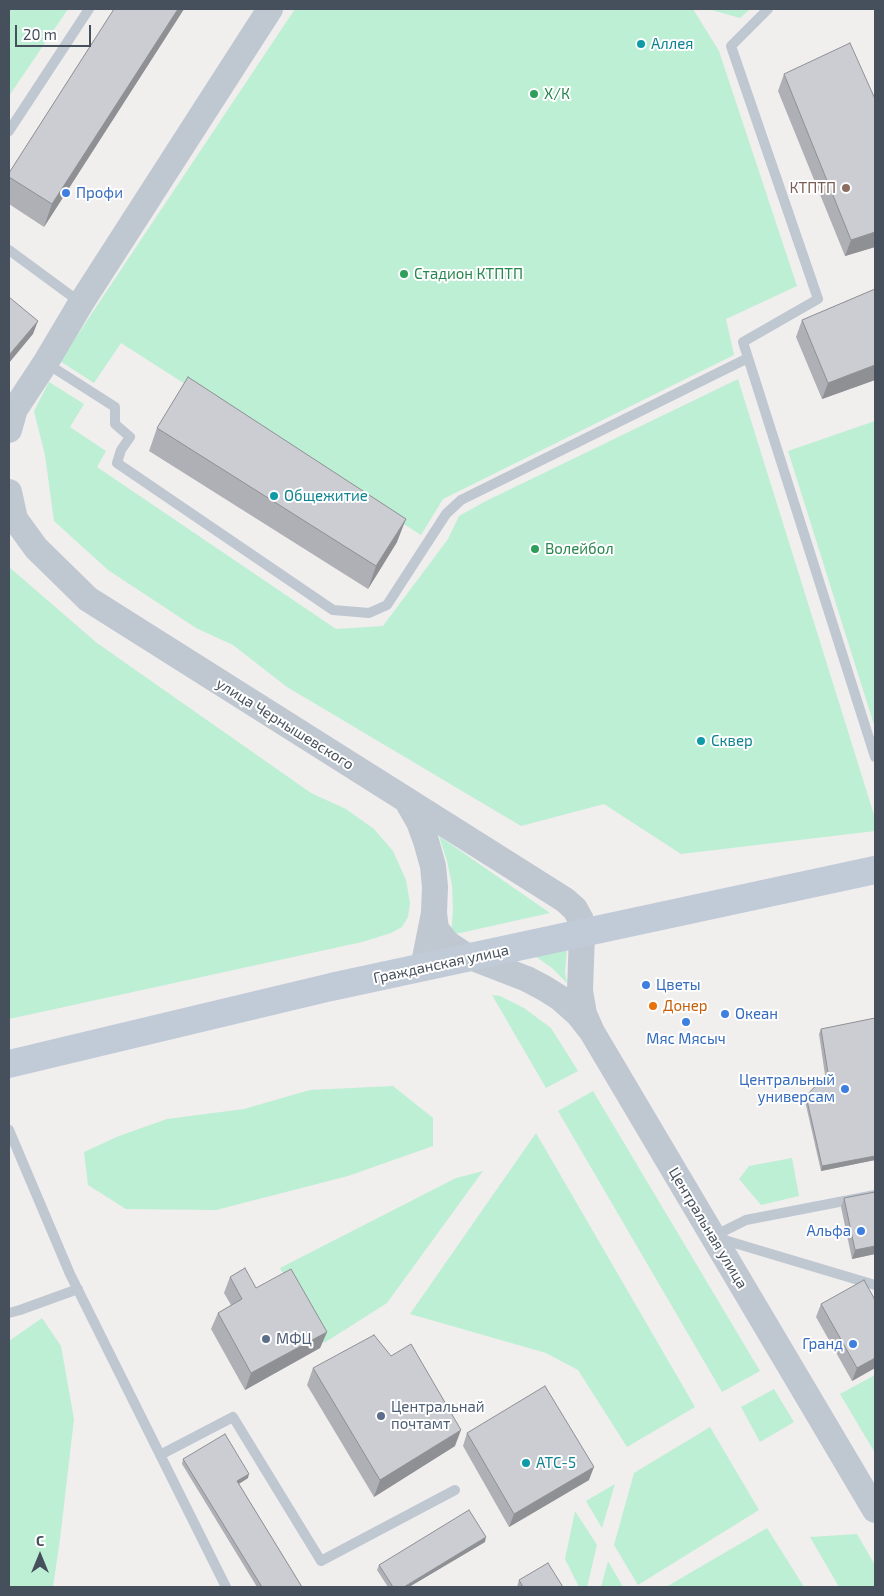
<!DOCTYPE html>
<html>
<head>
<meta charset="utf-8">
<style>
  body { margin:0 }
  #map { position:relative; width:884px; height:1596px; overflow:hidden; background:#f1eeee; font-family:"Exo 2",sans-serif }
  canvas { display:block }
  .frame { position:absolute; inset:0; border:10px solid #46505c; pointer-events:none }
  .north { position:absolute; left:15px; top:1531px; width:50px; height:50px; -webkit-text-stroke:4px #fff; paint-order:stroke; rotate:0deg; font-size:14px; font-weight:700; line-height:20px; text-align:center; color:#46505c }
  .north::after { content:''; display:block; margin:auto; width:18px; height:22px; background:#46505c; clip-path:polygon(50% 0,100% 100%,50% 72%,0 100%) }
  .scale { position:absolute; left:15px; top:25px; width:76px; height:22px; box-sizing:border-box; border:2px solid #46505c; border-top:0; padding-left:6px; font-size:15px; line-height:18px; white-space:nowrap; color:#46505c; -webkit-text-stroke:4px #fff; paint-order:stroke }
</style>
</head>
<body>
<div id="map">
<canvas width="884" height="1596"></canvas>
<div class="frame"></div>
<div class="north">С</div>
<div class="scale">20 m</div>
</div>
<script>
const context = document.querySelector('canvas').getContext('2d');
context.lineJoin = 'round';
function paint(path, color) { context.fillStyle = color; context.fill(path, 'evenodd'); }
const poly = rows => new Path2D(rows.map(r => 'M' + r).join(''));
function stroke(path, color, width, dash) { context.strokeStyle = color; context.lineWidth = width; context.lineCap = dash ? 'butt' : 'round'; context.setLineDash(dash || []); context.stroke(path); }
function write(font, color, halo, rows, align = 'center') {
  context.font = font + ' "Exo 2",sans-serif'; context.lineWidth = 4; context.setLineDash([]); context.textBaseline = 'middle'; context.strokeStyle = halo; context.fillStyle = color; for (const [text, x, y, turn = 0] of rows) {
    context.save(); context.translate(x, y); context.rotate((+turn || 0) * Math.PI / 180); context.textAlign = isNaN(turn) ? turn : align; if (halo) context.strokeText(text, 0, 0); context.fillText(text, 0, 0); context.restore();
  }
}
paint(poly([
  [9,9,68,9,9,96],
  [295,9,693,9,719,51,797,286,726,319,734,355,443,499,421,535,121,343,94,383,60,361],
  [708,9,750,9,740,18],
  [738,379,875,818,875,831,681,854,604,804,521,826,287,687,233,645,196,628,108,570,54,521,45,455,34,411,49,382,84,404,70,427,106,451,97,467,336,629,383,626,448,539,459,516,486,501],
  [875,421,875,728,788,451],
  [9,567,97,643,311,793,346,809,374,829,393,851,406,880,410,903,408,917,402,927,391,933,362,942,9,1019],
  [439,836,550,913,451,935,453,910,452,885,447,861],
  [567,949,565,972,567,983,552,968,535,956],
  [492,995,500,996,524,1008,551,1028,578,1071,546,1088],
  [393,1086,433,1118,433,1146,348,1176,216,1210,126,1209,88,1185,84,1152,119,1136,167,1119,244,1109,310,1090],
  [593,1091,760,1371,722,1392,558,1111],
  [536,1133,695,1407,627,1447,578,1370,546,1353,410,1314],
  [792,1158,799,1196,761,1205,739,1179,749,1166],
  [483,1171,387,1303,324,1343,280,1268,456,1178],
  [42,1318,61,1346,74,1419,60,1539,53,1587,9,1587,9,1341],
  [875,1375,875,1453,840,1394],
  [774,1389,794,1422,760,1442,741,1407],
  [710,1427,759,1510,638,1585,614,1545,634,1473],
  [615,1484,602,1528,586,1501],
  [575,1511,597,1545,587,1587,579,1587,565,1559],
  [767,1528,804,1587,666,1587],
  [857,1534,875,1565,875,1587,839,1587,810,1537],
  [608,1561,623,1587,601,1587]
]), '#bcefd4');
stroke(poly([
  [768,9,731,46,818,299,743,342,875,757],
  [9,131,89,9],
  [9,250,81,303],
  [46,363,115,407,115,424,130,437,121,450,117,463,333,610,369,613,387,605,446,514,461,500,748,358],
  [9,1130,70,1274,226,1587],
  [714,1236,746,1220,875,1195],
  [721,1239,875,1285],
  [9,1313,20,1310,78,1289],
  [160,1455,233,1417,321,1561,455,1490]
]), '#bfc7d1', 10);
stroke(poly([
  [9,430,15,409,46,362,81,303,270,9],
  [9,492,15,519,36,548,88,599,565,900,575,909,581,920,582,933,580,991,584,1014,592,1032,875,1510],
  [407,801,419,822,426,841,433,866,435,887,434,913,423,968],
  [434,913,436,929,447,943,465,955,527,979,544,988,560,998,578,1014,589,1028]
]), '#bfc7d1', 26);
stroke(poly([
  [9,1064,331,987,875,870]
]), '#c1cad7', 28);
paint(poly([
  [114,9,184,9,44,227,9,204,9,173],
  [784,74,875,247,845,256,778,91],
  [875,289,875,380,822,399,796,337,802,320],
  [157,428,397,542,368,589,149,451],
  [821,1029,875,1160,821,1171,805,1101,806,1096,825,1075,819,1034],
  [844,1198,875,1254,852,1259,841,1207],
  [230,1277,256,1288,327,1332,320,1348,245,1390,211,1329,218,1313,231,1305,224,1293],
  [821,1304,875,1368,852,1381,816,1317],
  [313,1368,455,1446,374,1497,307,1385],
  [467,1433,589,1480,509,1527,463,1446],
  [183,1459,248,1478,239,1484,302,1587,257,1587,182,1464],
  [485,1542,409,1587,388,1587,377,1570,379,1565],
  [519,1580,563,1587,517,1587]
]), '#afb0b5');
paint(poly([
  [178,9,184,9,44,227,52,204],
  [875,232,875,247,845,256,851,240],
  [38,321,33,334,9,363,9,355],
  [875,365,875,380,822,399,828,383],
  [406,519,397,542,368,589,376,566],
  [875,1156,875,1160,821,1171,822,1166],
  [875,1246,875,1254,852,1259,855,1250],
  [327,1332,320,1348,245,1390,251,1373],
  [875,1358,875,1368,852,1381,857,1368],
  [461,1430,455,1446,374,1497,380,1480],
  [594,1467,589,1480,509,1527,514,1514],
  [249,1474,248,1478,235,1486,237,1481],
  [486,1537,485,1542,409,1587,404,1587]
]), '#8e9094');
const building = poly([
  [114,9,178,9,52,204,9,177,9,173,114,9],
  [850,43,875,99,875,232,851,240,784,74,850,43],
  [875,289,875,365,828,383,802,320,875,289],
  [9,297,38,321,9,355,9,297],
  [188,377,406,519,376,566,157,428,188,377],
  [875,1018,875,1156,822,1166,806,1096,828,1073,821,1029,875,1018],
  [875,1192,875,1246,855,1250,844,1198,875,1192],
  [245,1268,256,1288,291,1269,327,1332,251,1373,218,1313,242,1299,230,1277,245,1268],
  [864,1280,875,1300,875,1358,857,1368,821,1304,864,1280],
  [374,1335,391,1356,411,1344,461,1430,380,1480,313,1368,374,1335],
  [545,1386,594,1467,514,1514,467,1433,545,1386],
  [225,1434,249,1474,237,1481,302,1587,262,1587,183,1459,225,1434],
  [469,1510,486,1537,404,1587,393,1587,379,1565,469,1510],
  [548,1563,563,1587,522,1587,523,1587,519,1580,548,1563]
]);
paint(building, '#cbcdd3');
stroke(building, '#8e9094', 1);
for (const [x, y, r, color] of [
  [641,44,5,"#0f9aa8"],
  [534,94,5,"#2e9e5b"],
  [846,188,5,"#8d6e63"],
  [66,193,5,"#3f7fe0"],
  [404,274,5,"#2e9e5b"],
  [274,496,5,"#0f9aa8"],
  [535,549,5,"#2e9e5b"],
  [701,741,5,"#0f9aa8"],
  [646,985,5,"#3f7fe0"],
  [653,1006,5,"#e8710a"],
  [725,1014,5,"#3f7fe0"],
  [686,1022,5,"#3f7fe0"],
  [845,1089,5,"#3f7fe0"],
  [861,1231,5,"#3f7fe0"],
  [266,1339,5,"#5c6f8a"],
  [853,1344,5,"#3f7fe0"],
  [381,1416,5,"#5c6f8a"],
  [526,1463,5,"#0f9aa8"]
]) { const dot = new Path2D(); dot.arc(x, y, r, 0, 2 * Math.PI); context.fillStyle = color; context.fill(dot); stroke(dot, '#fff', 2); }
write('15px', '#0d838f', '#fff', [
  ["Аллея",651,44],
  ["Общежитие",284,496],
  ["Сквер",711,741],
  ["АТС-5",536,1463]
], 'left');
write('15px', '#27864d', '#fff', [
  ["Х/К",544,94],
  ["Стадион КТПТП",414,274],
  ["Волейбол",545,549]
], 'left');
write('15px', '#785e54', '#fff', [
  ["КТПТП",836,188]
], 'right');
write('15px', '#366cbe', '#fff', [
  ["Профи",76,193],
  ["Цветы",656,985],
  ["Океан",735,1014],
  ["Мяс Мясыч",686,1039,"center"],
  ["Центральный",835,1080,"right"],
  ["универсам",835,1097,"right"],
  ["Альфа",851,1231,"right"],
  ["Гранд",843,1344,"right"]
], 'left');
write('15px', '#46505c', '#fff', [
  ["улица Чернышевского",285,724,32],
  ["Гражданская улица",441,964,-12],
  ["Центральная улица",708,1228,59]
]);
write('15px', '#c56008', '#fff', [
  ["Донер",663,1006]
], 'left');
write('15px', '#4e5e75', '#fff', [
  ["МФЦ",276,1339],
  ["Центральнай",391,1407],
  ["почтамт",391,1424]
], 'left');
</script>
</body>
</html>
